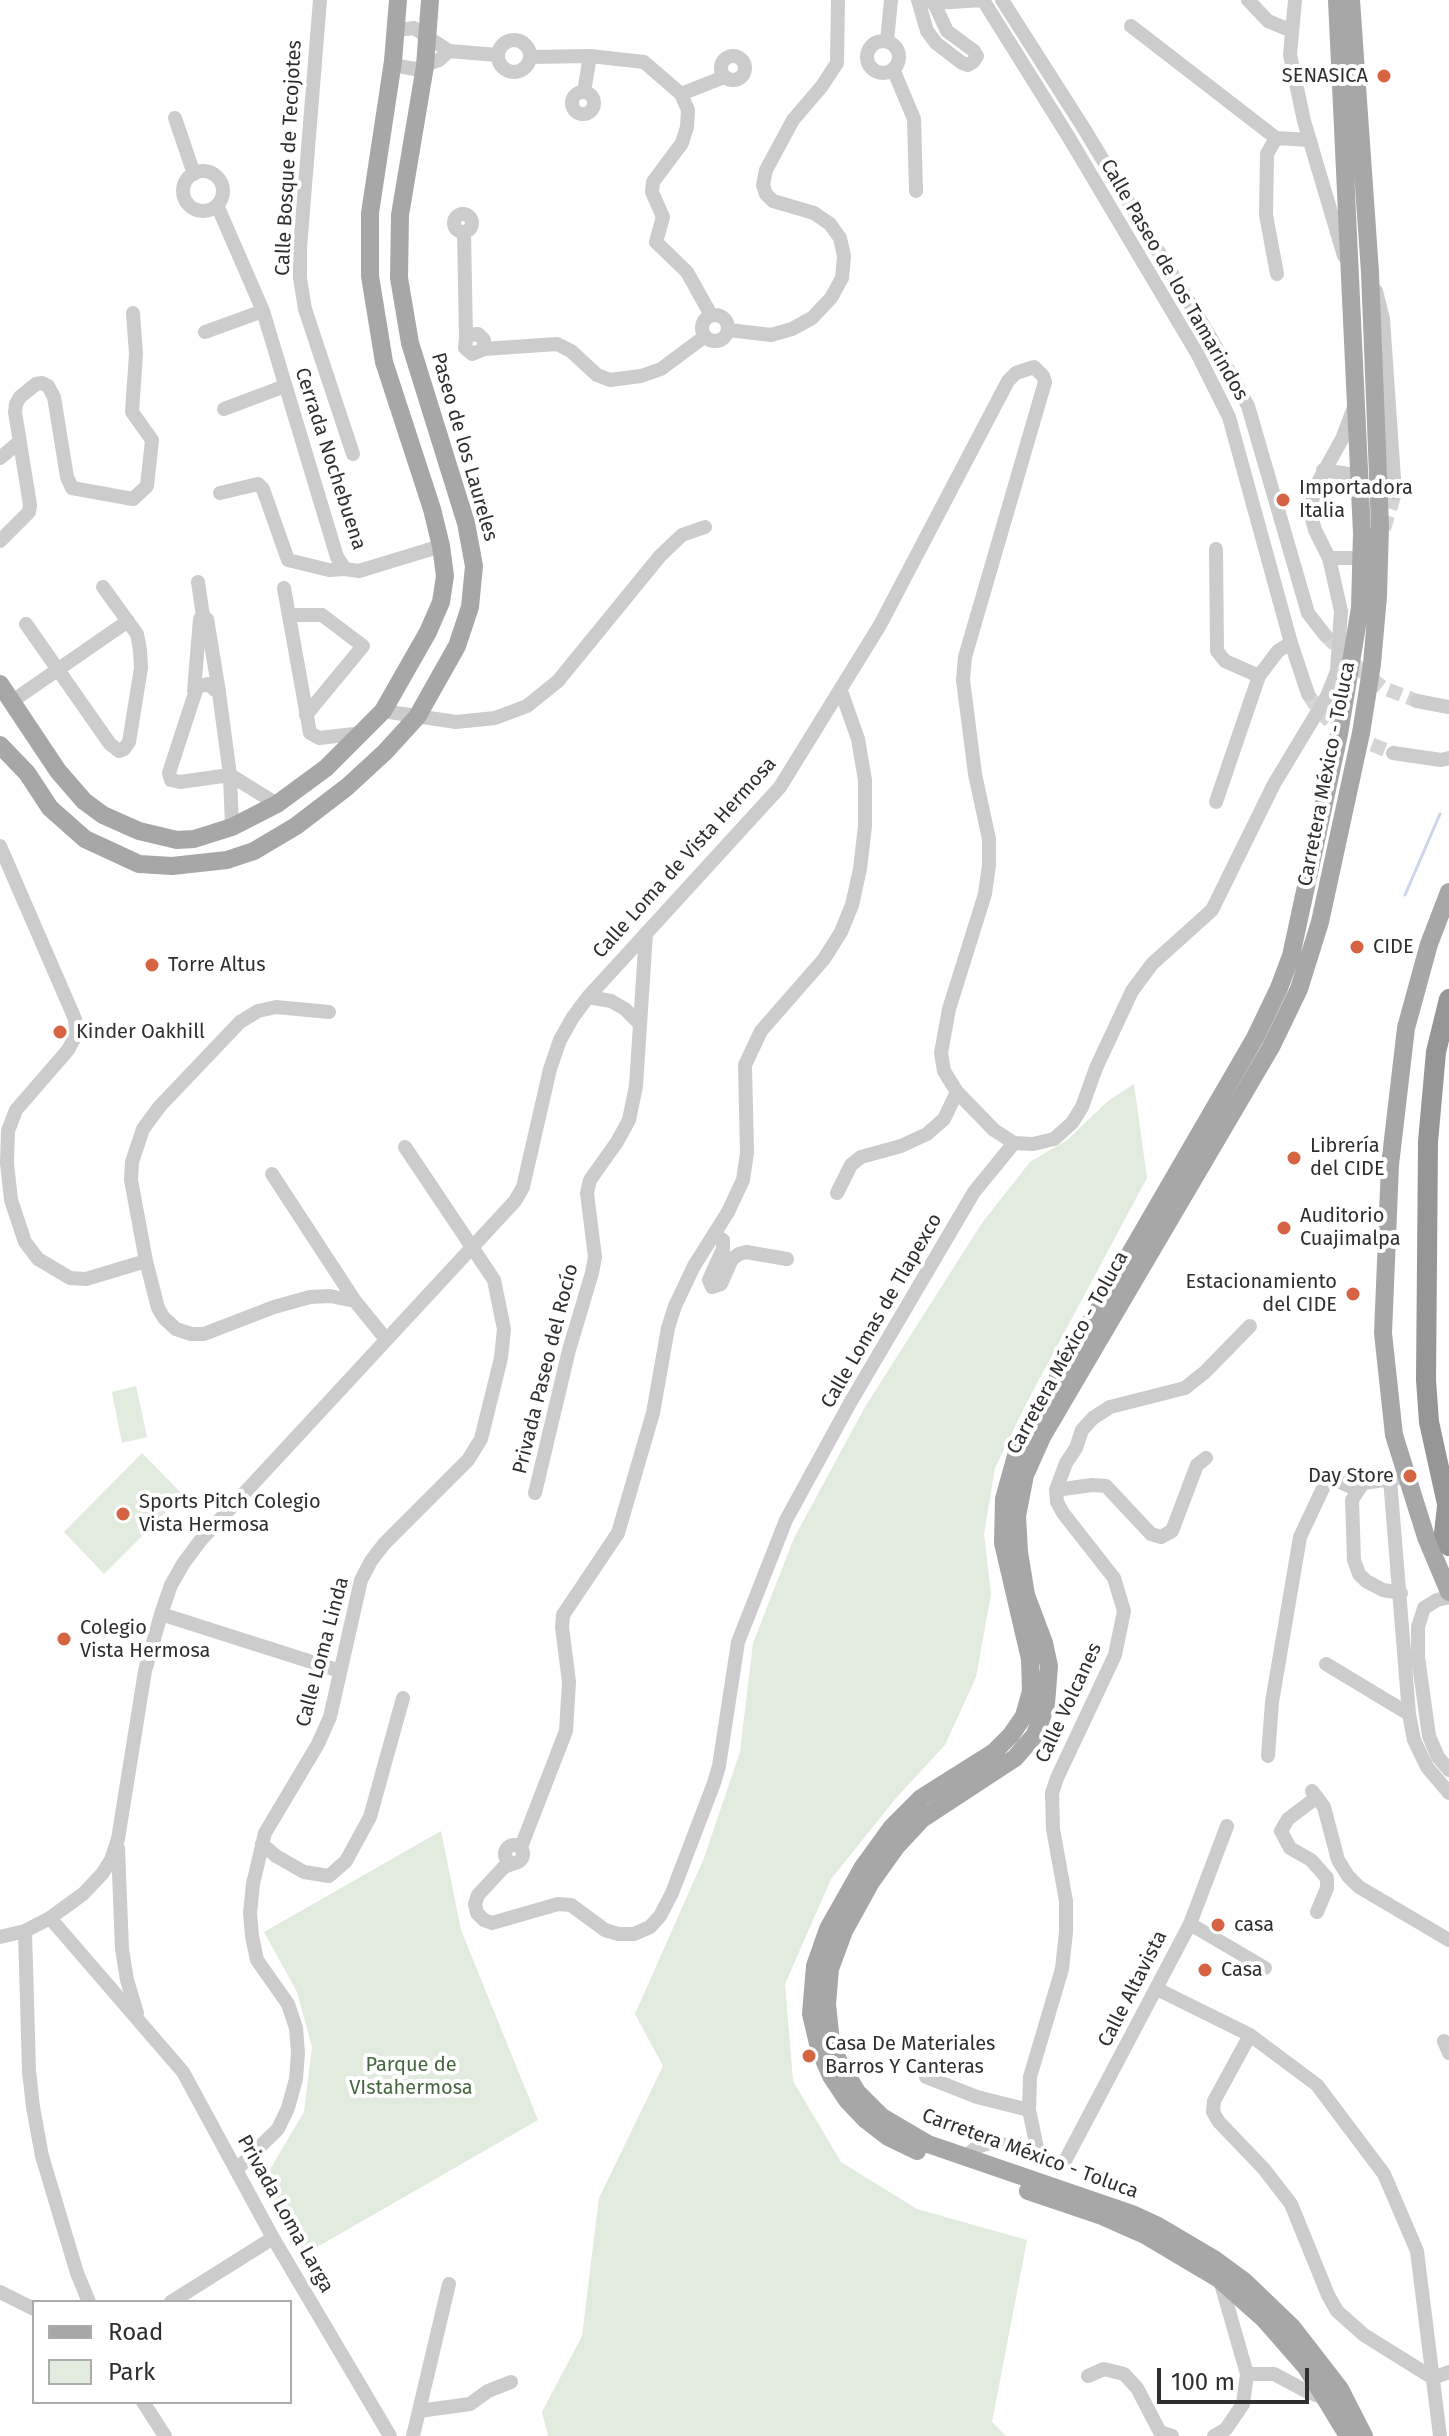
<!DOCTYPE html>
<html>
<head>
<meta charset="utf-8">
<style>
  body { margin:0 }
  #map { position:relative; width:1449px; height:2436px; overflow:hidden; background:#fff; font-family:"Fira Sans",sans-serif }
  canvas { display:block }
  .legend { position:absolute; left:32px; top:2300px; width:260px; height:104px; box-sizing:border-box; background:#fff; border:2px solid #acacac; margin:0; padding:10px 14px; list-style:none; font-size:24px; color:#2f2f2f }
  .legend li { display:flex; align-items:center; gap:16px; height:40px }
  .legend b { width:40px; border:2px solid #acacac }
  .scale { position:absolute; left:1157px; top:2368px; width:152px; height:36px; box-sizing:border-box; border:4px solid #2f2f2f; border-top:0; padding-left:10px; font-size:24px; line-height:28px; white-space:nowrap; color:#2f2f2f; -webkit-text-stroke:6px #fff; paint-order:stroke }
</style>
</head>
<body>
<div id="map">
<canvas width="1449" height="2436"></canvas>
<ul class="legend">
<li><b style="height:10px;background:#a7a7a7"></b>Road</li>
<li><b style="height:22px;background:#e1ebde"></b>Park</li>
</ul>
<div class="scale">100 m</div>
</div>
<script>
const context = document.querySelector('canvas').getContext('2d');
context.lineJoin = 'round';
function paint(path, color) { context.fillStyle = color; context.fill(path, 'evenodd'); }
const poly = rows => new Path2D(rows.map(r => 'M' + r).join(''));
function stroke(path, color, width, dash) { context.strokeStyle = color; context.lineWidth = width; context.lineCap = dash ? 'butt' : 'round'; context.setLineDash(dash || []); context.stroke(path); }
function write(font, color, halo, rows, align = 'center') {
  context.font = font + ' "Fira Sans",sans-serif'; context.lineWidth = 8; context.setLineDash([]); context.textBaseline = 'middle'; context.strokeStyle = halo; context.fillStyle = color; for (const [text, x, y, turn = 0] of rows) {
    context.save(); context.translate(x, y); context.rotate((+turn || 0) * Math.PI / 180); context.textAlign = isNaN(turn) ? turn : align; if (halo) context.strokeText(text, 0, 0); context.fillText(text, 0, 0); context.restore();
  }
}
paint(poly([
  [1134,1084,1147,1178,1026,1404,995,1468,984,1534,991,1594,976,1677,945,1745,896,1798,831,1879,785,1984,793,2081,841,2162,917,2209,1027,2240,992,2422,1006,2436,548,2436,542,2412,582,2336,599,2198,663,2066,635,2014,704,1858,740,1752,753,1643,794,1538,865,1407,982,1223,1030,1162,1067,1140,1108,1101],
  [136,1386,147,1437,122,1443,112,1392],
  [142,1453,183,1495,104,1574,64,1532],
  [441,1831,461,1930,538,2120,305,2254,263,2181,304,2112,312,2047,297,1992,264,1932]
]), '#e1ebde');
stroke(poly([
  [1405,895,1440,814]
]), '#ccd5e9', 3);
stroke(poly([
  [1384,529,1395,493],
  [1325,635,1365,674,1384,688,1417,701],
  [1308,694,1319,711,1341,732,1393,753]
]), '#d5d5d5', 14, [14, 7]);
stroke(poly([
  [320,0,300,248,300,278,305,309,353,454],
  [918,0,927,31,936,43,962,63,968,65,973,62,977,56,974,51,947,31,934,3],
  [983,0,1068,136,1198,355,1229,417,1291,643,1308,694],
  [1002,0,1083,127,1212,340,1248,406,1308,613,1325,635],
  [1248,0,1268,21,1292,31],
  [1295,0,1290,55,1304,121,1344,256],
  [928,1,934,3,983,0],
  [1131,26,1276,138,1310,140],
  '498 56a16 16 0 1 1 32 0a16 16 0 1 1-32 0Z',
  [887,41,891,0],
  '867 57a16 16 0 1 1 32 0a16 16 0 1 1-32 0Z',
  [449,51,497,55],
  '721 68a12 12 0 1 1 24 0a12 12 0 1 1-24 0Z',
  [531,57,590,56,644,62,681,94,688,110,687,127,682,143,653,182,652,192,663,217,656,242,687,272,711,315],
  [393,61,399,66,415,69,439,60,449,51,414,28,397,30],
  [893,69,914,119,916,191],
  [584,92,590,56],
  '572 103a11 11 0 1 1 22 0a11 11 0 1 1-22 0Z',
  [681,94,724,77],
  [175,118,194,174],
  [1276,138,1267,154,1266,215,1277,274],
  '183 191a20 20 0 1 1 40 0a20 20 0 1 1-40 0Z',
  [217,205,263,311,337,557,345,569,359,571,441,546],
  '454 223a9 9 0 1 1 18 0a9 9 0 1 1-18 0Z',
  [464,232,466,339],
  [1376,291,1383,319,1395,493],
  '702 328a13 13 0 1 1 26 0a13 13 0 1 1-26 0Z',
  [729,330,771,335,792,329,812,318,831,298,842,278,844,256,840,238,830,224,814,213,773,201,766,194,763,185,766,170,793,120,822,86,837,63,838,0],
  [205,332,263,311],
  [484,349,484,340,478,334,469,335,466,339,465,348,472,354,484,349,557,344,571,351,597,375,610,380,641,376,661,369,704,337],
  [224,409,285,386],
  [0,458,18,443],
  [1323,470,1348,474,1360,481],
  [220,493,258,484,263,489,288,560,329,570,345,569],
  [0,541,29,512,30,505,15,412,16,404,20,397,36,384,42,383,48,386,54,397,67,477,72,488,133,499,147,486,152,440,132,412,136,354,133,313],
  [1216,549,1217,651,1225,661,1259,676],
  [1329,558,1352,558],
  [198,582,203,616],
  [284,588,310,733,319,738,363,733],
  [290,615,322,615,363,646,306,715],
  [26,624,110,744,119,751,124,749,129,742,141,668,140,650,137,634,103,587],
  [194,691,200,619,203,616,207,619,219,692],
  [1417,701,1449,707],
  [11,702,128,621],
  [383,711,456,722,495,718,527,706,558,681,660,556,682,535,705,527],
  [1393,753,1441,760,1449,758],
  [1216,802,1259,676,1278,651,1291,643],
  [232,827,230,775,219,693,208,684,197,687,169,773,171,780,180,782,230,775,277,804],
  [0,846,75,1019,76,1035,68,1050,16,1110,8,1131,7,1163,11,1200,25,1242,38,1259,70,1278,86,1279,146,1261],
  [588,997,611,1001,625,1009,639,1023],
  [329,1012,276,1007,258,1011,240,1022,160,1106,143,1129,132,1162,131,1180,146,1261,158,1308,164,1318,176,1329,191,1334,204,1334,274,1307,310,1297,330,1296,355,1301,385,1338],
  [272,1174,355,1301],
  [837,1193,851,1165,861,1157,901,1146,927,1134,944,1119,957,1092],
  [714,1234,723,1240,723,1249,709,1280,712,1287,721,1284,732,1259,739,1254,746,1252,787,1259],
  [1399,1478,1363,1483,1352,1500,1354,1560,1359,1574,1366,1581,1383,1590,1401,1593],
  [1390,1479,1409,1714,1414,1740,1427,1767,1449,1793],
  [1056,1490,1092,1485,1106,1486,1151,1534,1161,1537,1172,1531,1197,1465,1206,1458],
  [535,1493,569,1350,592,1273,595,1257,587,1193,590,1180,617,1142,629,1120,636,1086,646,933],
  [1449,1597,1437,1600,1424,1608,1418,1627,1418,1657,1429,1736,1438,1757,1449,1770],
  [161,1614,340,1671],
  [1326,1664,1409,1714],
  [1268,1756,1272,1702,1300,1537,1324,1486,1329,1480,1336,1480,1356,1489],
  [1312,1791,1324,1807,1338,1860,1348,1876,1359,1887,1449,1940],
  [262,1844,276,1856,304,1872,329,1876,346,1861,370,1817,403,1698],
  '505 1854a9 9 0 1 1 18 0a9 9 0 1 1-18 0Z',
  [521,1847,566,1731,569,1682,562,1627,563,1615,618,1533,653,1413,668,1328,675,1306,694,1266,728,1212,743,1180,747,1153,745,1065,761,1031,824,959,841,932,852,905,860,869,865,826,865,780,858,739,841,691],
  [118,1848,122,1949,127,1980,137,2013],
  [515,1863,504,1867,478,1895,475,1904,477,1913,484,1920,492,1923,558,1904,571,1905,605,1930,618,1934,634,1934,650,1927,660,1916,672,1893,714,1783,719,1766,738,1642,786,1520,850,1403,974,1192,1014,1143],
  [1317,1912,1327,1888,1327,1878,1311,1860,1290,1848,1281,1831,1288,1819,1317,1797],
  [50,1918,183,2072,273,2238,390,2436],
  [1190,1924,1265,1968],
  [25,1931,29,2071,33,2107,42,2156,77,2273,89,2302],
  [0,1937,25,1931,50,1918,83,1894,102,1874,111,1860,118,1839,145,1671,161,1614,171,1585,183,1564,200,1541,515,1201,523,1187,550,1069,560,1040,573,1017,588,997,780,787,880,625,1008,381,1016,373,1034,367,1043,376,1045,382,965,657,963,680,975,774,989,839,989,865,985,894,949,1009,941,1053,944,1071,957,1092,994,1130,1014,1143,1033,1144,1054,1139,1072,1123,1082,1107,1096,1068,1132,991,1152,964,1212,910,1274,784,1327,696,1337,671,1341,611,1329,558,1315,530,1311,515,1312,501,1316,486,1342,439,1353,410],
  [1157,1989,1250,2035,1317,2085,1384,2174,1417,2251,1440,2436],
  [1250,2035,1214,2101,1213,2112,1219,2122,1264,2169,1291,2204,1328,2295,1337,2311,1364,2335,1433,2378],
  [1444,2041,1449,2053],
  [926,2077,977,2097,1029,2110],
  [965,2157,977,2147,989,2143,1002,2144,1054,2164,1061,2164,1066,2159,1190,1924,1227,1826],
  [1039,2157,1029,2110,1030,2077,1062,1969,1066,1932,1066,1901,1053,1829,1052,1793,1057,1778,1115,1655,1124,1611,1114,1578,1063,1513,1057,1502,1056,1490,1066,1463,1076,1448,1082,1430,1093,1418,1110,1407,1185,1388,1205,1372,1250,1326],
  [236,2170,278,2129,288,2108,296,2079,298,2053,296,2028,288,2004,257,1960,252,1936,250,1913,253,1884,265,1833,318,1744,330,1717,361,1580,371,1561,384,1544,468,1460,481,1439,501,1358,504,1329,494,1280,405,1147],
  [0,2292,34,2309],
  [171,2302,273,2238],
  [1247,2374,1274,2374,1308,2392,1324,2398],
  [1088,2376,1104,2369,1124,2374,1137,2388,1160,2432,1172,2436],
  [1433,2378,1449,2372],
  [143,2402,165,2436],
  [419,2411,470,2404,488,2391,511,2382],
  [413,2436,449,2284],
  [1214,2436,1226,2429,1243,2404,1247,2374,1220,2280]
]), '#ccc', 14);
stroke(poly([
  [1351,0,1370,272,1380,526,1378,596,1372,664,1361,733,1320,922,1299,989,1271,1047,1042,1437,1025,1475,1017,1516,1019,1552,1026,1595,1044,1643,1049,1666,1046,1704,1041,1720,1034,1736,1015,1758,922,1819,896,1847,871,1882,844,1931,830,1969,827,2004,831,2042,838,2060,857,2092,882,2117,928,2144,1132,2214,1158,2226,1214,2259,1244,2281,1292,2327,1340,2389,1364,2436],
  [0,684,58,771,84,801,103,815,139,831,177,840,194,839,232,827,277,804,326,768,383,711,428,632,441,602,445,576,441,546,432,509,384,362,370,276,370,213,393,61,398,0],
  [0,745,27,773,50,808,85,839,139,864,172,866,227,860,254,851,296,826,347,787,385,752,417,717,457,646,470,607,474,566,466,523,410,343,399,278,400,215,425,66,430,0],
  [1449,892,1429,944,1406,1028,1390,1165,1383,1333,1394,1435,1426,1537,1449,1592],
  [917,2151,888,2137,866,2120,847,2100,831,2076,819,2048,811,2014,815,1966,828,1929,863,1867,892,1827,921,1798,994,1752,1011,1735,1024,1716,1031,1691,1030,1659,1003,1543,1004,1499,1019,1445,1255,1038,1279,988,1291,956,1339,734,1360,608,1362,533,1337,0],
  [1028,2191,1102,2216,1145,2235,1219,2279,1264,2319,1306,2367,1348,2436]
]), '#a7a7a7', 18);
stroke(poly([
  [1449,999,1436,1052,1428,1142,1426,1380,1429,1422,1449,1513],
  [1447,1506,1444,1533,1449,1546]
]), '#969696', 20);
for (const [x, y, r, color] of [
  [1384,76,8,"#d66341"],
  [1283,500,8,"#d66341"],
  [1357,947,8,"#d66341"],
  [152,965,8,"#d66341"],
  [60,1032,8,"#d66341"],
  [1294,1158,8,"#d66341"],
  [1284,1228,8,"#d66341"],
  [1353,1294,8,"#d66341"],
  [1410,1476,8,"#d66341"],
  [123,1514,8,"#d66341"],
  [64,1639,8,"#d66341"],
  [1218,1925,8,"#d66341"],
  [1205,1970,8,"#d66341"],
  [809,2056,8,"#d66341"]
]) { const dot = new Path2D(); dot.arc(x, y, r, 0, 2 * Math.PI); context.fillStyle = color; context.fill(dot); stroke(dot, '#fff', 3); }
write('20px', '#2f2f2f', '#fff', [
  ["SENASICA",1368,76,"right"],
  ["Importadora",1299,488],
  ["Italia",1299,511],
  ["CIDE",1373,947],
  ["Torre Altus",168,965],
  ["Kinder Oakhill",76,1032],
  ["Librería",1310,1146],
  ["del CIDE",1310,1169],
  ["Auditorio",1300,1216],
  ["Cuajimalpa",1300,1239],
  ["Estacionamiento",1337,1282,"right"],
  ["del CIDE",1337,1305,"right"],
  ["Day Store",1394,1476,"right"],
  ["Sports Pitch Colegio",139,1502],
  ["Vista Hermosa",139,1525],
  ["Colegio",80,1628],
  ["Vista Hermosa",80,1651],
  ["casa",1234,1925],
  ["Casa",1221,1970],
  ["Casa De Materiales",825,2044],
  ["Barros Y Canteras",825,2067]
], 'left');
write('20px', '#2f2f2f', '#fff', [
  ["Calle Bosque de Tecojotes",289,158,-87],
  ["Calle Paseo de los Tamarindos",1174,280,60],
  ["Paseo de los Laureles",464,447,74],
  ["Cerrada Nochebuena",330,459,72],
  ["Carretera México - Toluca",1327,774,-79],
  ["Calle Loma de Vista Hermosa",685,858,-48],
  ["Calle Lomas de Tlapexco",882,1311,-60],
  ["Carretera México - Toluca",1068,1353,-61],
  ["Privada Paseo del Rocío",546,1369,-76],
  ["Calle Loma Linda",323,1652,-75],
  ["Calle Volcanes",1069,1703,-65],
  ["Calle Altavista",1133,1989,-63],
  ["Carretera México - Toluca",1030,2154,20],
  ["Privada Loma Larga",285,2214,61]
]);
write('20px', '#466640', '#fff', [
  ["Parque de",411,2065],
  ["VIstahermosa",411,2088]
]);
</script>
</body>
</html>
